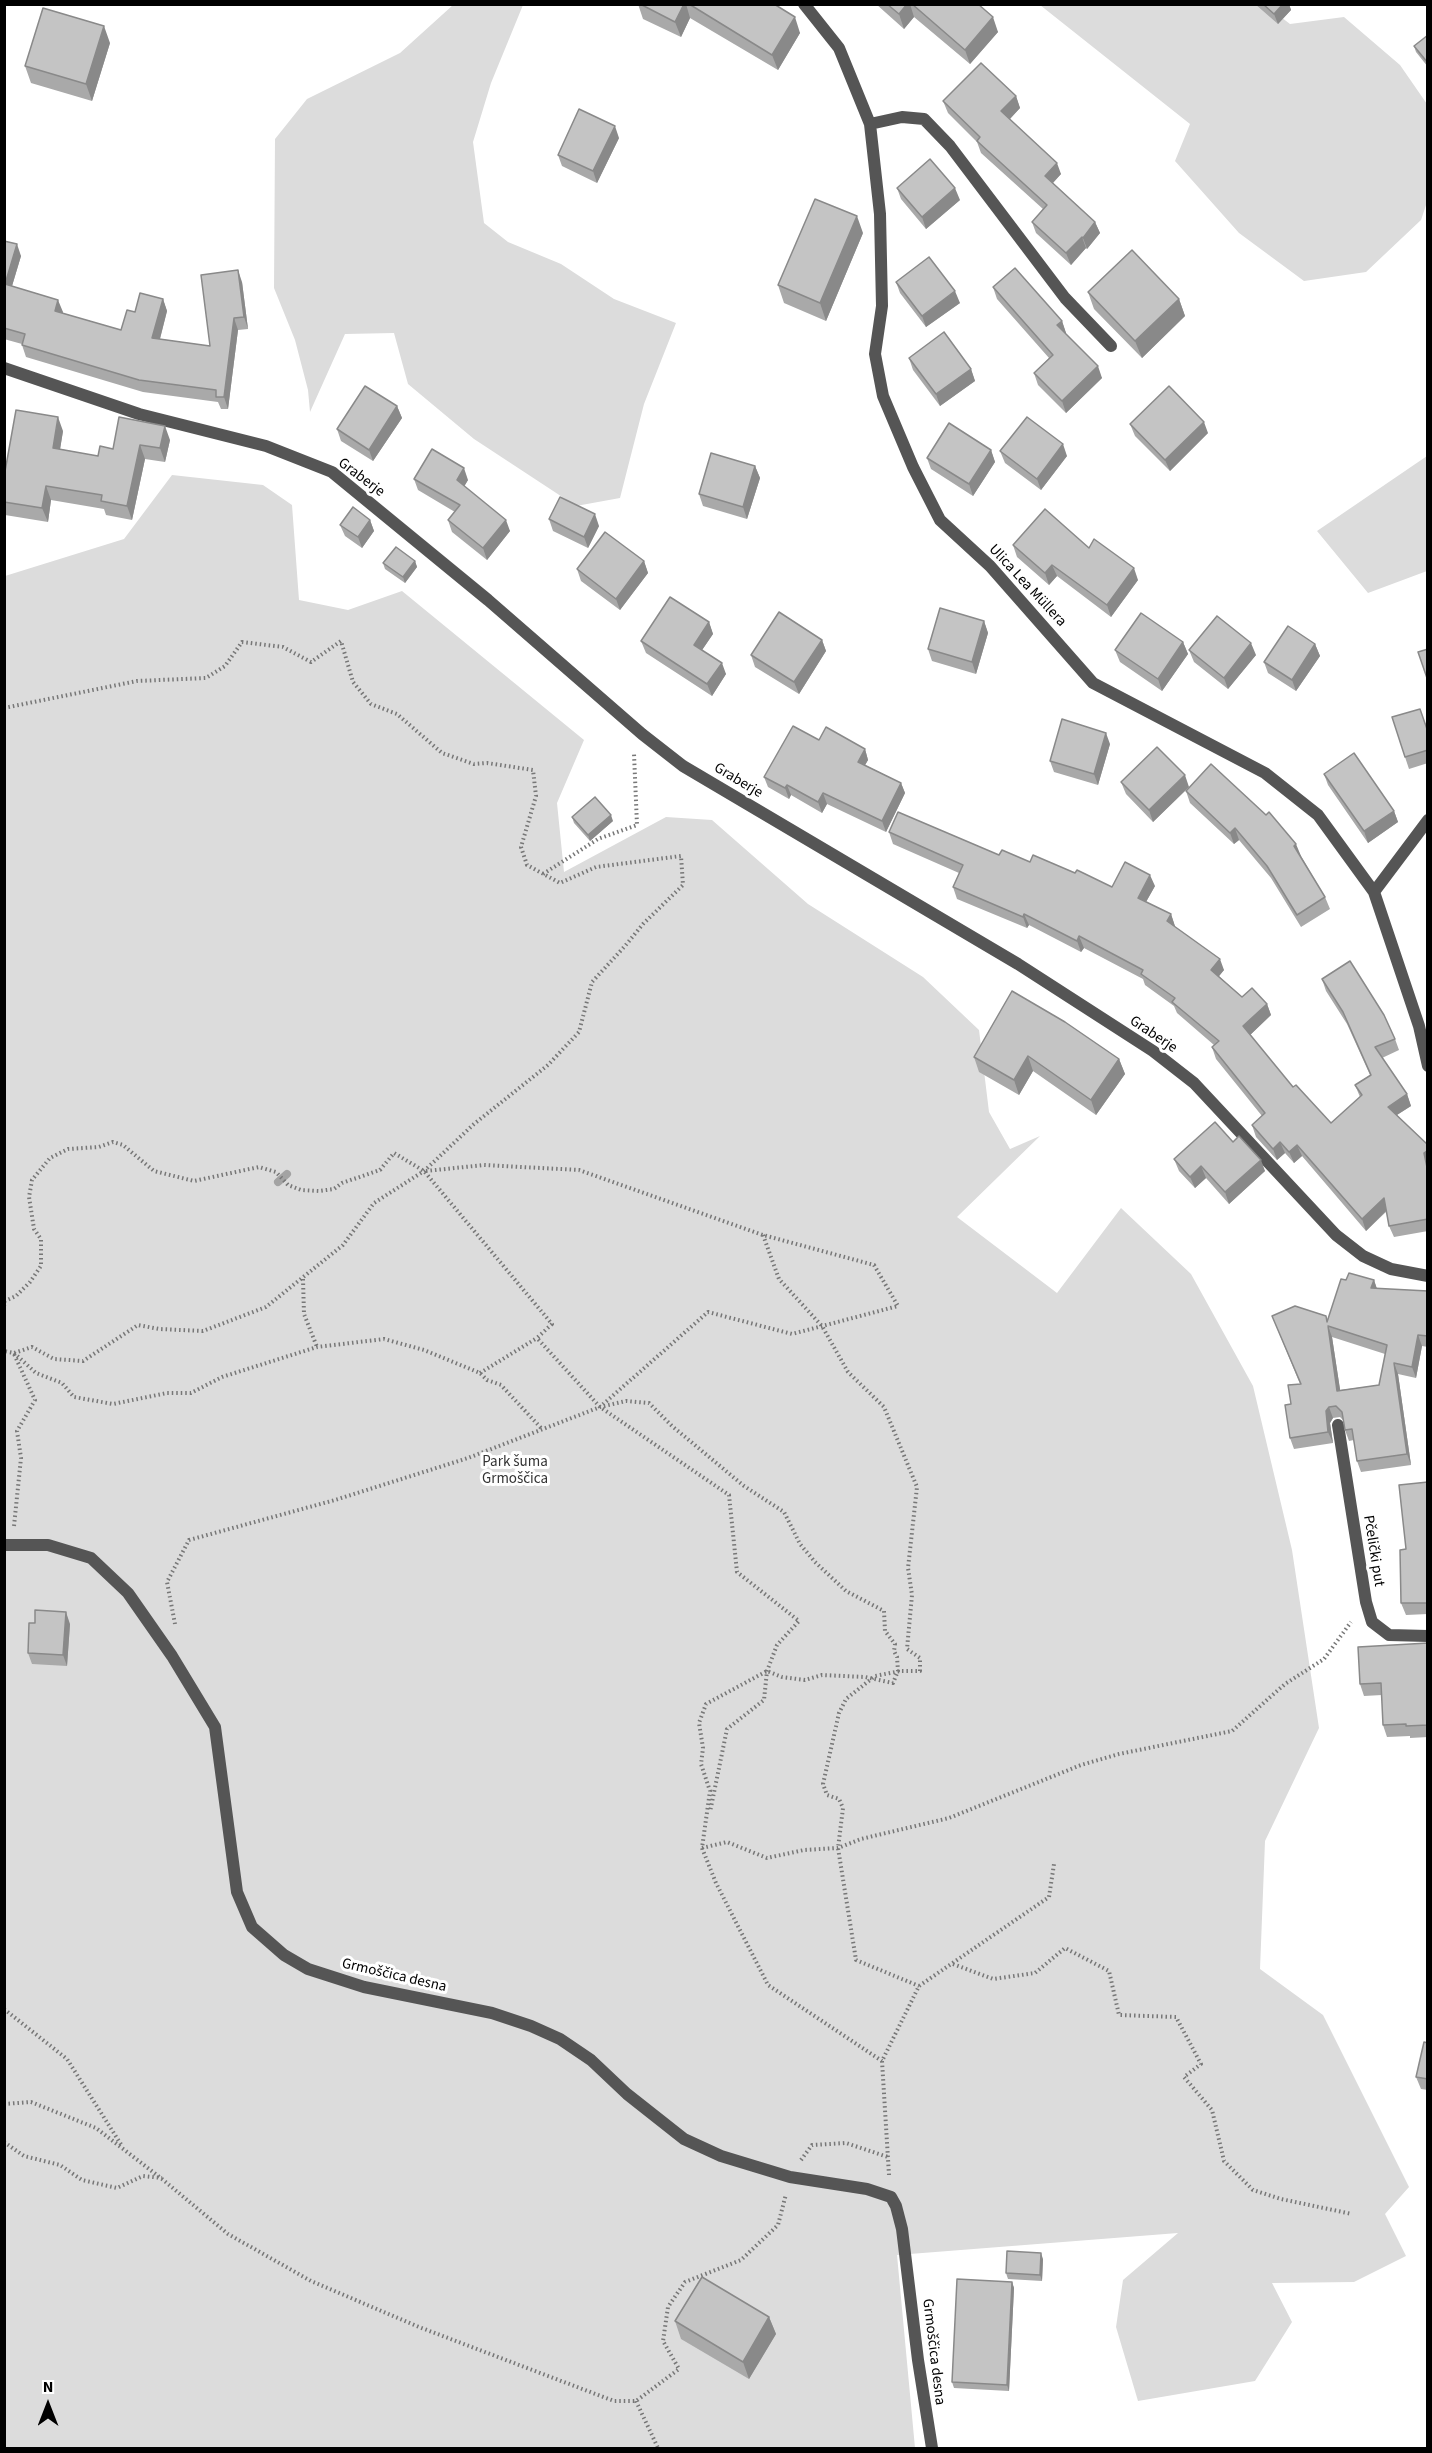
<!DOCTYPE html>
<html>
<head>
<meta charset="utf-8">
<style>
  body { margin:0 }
  #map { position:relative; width:1432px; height:2453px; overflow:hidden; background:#fff; font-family:"Source Sans 3",sans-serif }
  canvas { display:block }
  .frame { position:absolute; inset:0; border:6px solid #000; pointer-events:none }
  .north { position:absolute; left:18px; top:2375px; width:60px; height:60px; -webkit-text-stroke:4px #fff; paint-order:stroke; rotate:0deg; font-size:16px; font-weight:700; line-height:24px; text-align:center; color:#000 }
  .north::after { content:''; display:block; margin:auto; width:21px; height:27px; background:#000; clip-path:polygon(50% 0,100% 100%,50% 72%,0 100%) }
</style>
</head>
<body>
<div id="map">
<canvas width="1432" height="2453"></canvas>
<div class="frame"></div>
<div class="north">N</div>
</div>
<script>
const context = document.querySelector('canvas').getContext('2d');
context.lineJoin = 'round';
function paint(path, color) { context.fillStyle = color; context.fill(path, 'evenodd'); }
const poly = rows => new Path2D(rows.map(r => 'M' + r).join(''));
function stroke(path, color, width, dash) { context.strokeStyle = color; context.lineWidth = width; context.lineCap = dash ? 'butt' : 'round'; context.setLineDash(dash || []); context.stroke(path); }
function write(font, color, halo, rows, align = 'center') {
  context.font = font + ' "Source Sans 3",sans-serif'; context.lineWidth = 6; context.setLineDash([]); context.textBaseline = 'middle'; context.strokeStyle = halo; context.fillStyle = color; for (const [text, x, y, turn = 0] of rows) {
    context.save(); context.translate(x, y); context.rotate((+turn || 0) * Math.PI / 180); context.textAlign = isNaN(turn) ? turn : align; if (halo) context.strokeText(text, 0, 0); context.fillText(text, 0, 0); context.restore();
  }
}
paint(poly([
  [1264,4,1290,24,1344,17,1400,65,1427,104,1427,202,1421,220,1366,272,1304,281,1239,233,1175,161,1190,124,1040,5],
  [453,5,523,5,491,83,473,142,484,223,508,242,561,264,614,299,676,323,644,404,620,498,576,506,474,439,408,384,394,333,345,334,310,412,308,390,295,340,274,288,275,139,307,99,400,53],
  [1427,456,1427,571,1368,593,1317,531],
  [172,475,263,485,292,505,299,600,348,610,402,591,584,740,557,803,564,872,666,817,712,820,808,904,923,977,979,1030,989,1112,1010,1149,1040,1136,957,1217,1057,1293,1121,1208,1191,1274,1253,1386,1292,1550,1319,1728,1265,1841,1260,1969,1323,2015,1409,2187,1385,2214,1406,2256,1354,2282,1272,2283,1292,2322,1255,2381,1138,2401,1116,2327,1123,2280,1178,2233,897,2255,915,2448,5,2448,5,576,124,539]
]), '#dcdcdc');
stroke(poly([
  [278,1182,287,1174]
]), '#a3a3a3', 8);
stroke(poly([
  [4,708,137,681,206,678,225,666,242,642,283,647,311,662,341,641,353,682,371,704,397,714,442,753,474,764,487,763,533,770,536,796,521,847,527,865,560,883,596,867,681,856,683,885,643,924,625,946,592,982,579,1032,548,1065,474,1124,424,1171,374,1203,343,1245,266,1307,203,1331,159,1329,138,1325,83,1361,54,1359,32,1347,14,1353,4,1351],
  [543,874,598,839,637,825,634,754],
  [426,1171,484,1165,579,1170,763,1235,874,1265,898,1306,792,1334,708,1312,601,1406],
  [763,1235,779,1279,822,1326,848,1372,884,1407,917,1487,908,1568,912,1595,907,1649,920,1658,920,1671,900,1671,875,1676,846,1699,839,1713,823,1784,827,1795,839,1799,843,1808,838,1848,856,1960,919,1986],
  [303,1279,304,1314,317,1347],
  [4,1306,5,1301,16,1296,30,1282,41,1266,41,1239,34,1229,29,1197,32,1180,50,1158,68,1149,99,1147,113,1142,123,1145,154,1171,194,1181,259,1167,276,1172,288,1185,301,1190,319,1191,334,1189,342,1183,380,1170,394,1153,424,1171,552,1324,537,1338,600,1407,729,1495,737,1572,799,1621,777,1645,767,1671,764,1700,727,1729,710,1812],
  [14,1353,36,1373,62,1383,74,1397,113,1404,167,1393,191,1393,222,1377,317,1347,384,1339,424,1350,480,1373,487,1380,501,1385,542,1429],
  [480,1373,537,1338],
  [14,1526,21,1458,17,1431,35,1400,14,1354],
  [175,1624,167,1582,189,1540,335,1500,468,1458,600,1407,626,1401,649,1403,672,1426,744,1486,784,1512,800,1544,815,1562,846,1591,884,1611,885,1631,895,1644,894,1651,897,1657,898,1671,893,1683,865,1677,822,1675,805,1680,782,1677,767,1671,706,1704,699,1723,703,1748,701,1764,710,1791,702,1848,716,1883,768,1985,882,2061],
  [702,1848,727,1842,767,1858,804,1850,838,1848,861,1839,949,1818,1081,1765,1119,1754,1232,1731,1285,1684,1324,1659,1351,1622],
  [953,1964,993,1979,1035,1973,1065,1948,1109,1971,1119,2015,1176,2017,1201,2064,1184,2077,1212,2110,1224,2161,1253,2190,1281,2199,1352,2214],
  [4,2009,67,2059,122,2146],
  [4,2104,31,2102,96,2128,162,2179,228,2234,311,2281,419,2327,614,2401,636,2401,679,2369,663,2341,668,2307,685,2282,741,2260,778,2225,786,2194],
  [4,2142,24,2156,60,2165,82,2180,117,2188,143,2176,162,2178],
  [801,2160,812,2145,846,2143,888,2157],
  [889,2175,882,2061,919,1986,1049,1897,1054,1864],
  [636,2401,658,2448]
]), '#777', 4, [1.5, 3]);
stroke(poly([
  [804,4,839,48,870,124,880,214,882,306,875,354,883,396,913,467,940,520,990,566,1093,683,1265,773,1318,815,1374,892,1419,1026,1428,1066],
  [870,124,902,117,924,119,950,146,1065,298,1111,346],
  [1374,892,1428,820],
  [1338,1425,1366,1602,1372,1622,1389,1635,1428,1636],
  [4,1545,48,1545,91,1558,128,1593,172,1656,215,1727,237,1892,252,1927,284,1955,308,1969,364,1987,492,2013,531,2026,560,2039,591,2060,627,2094,684,2139,721,2156,790,2177,867,2189,891,2197,896,2206,902,2229,918,2360,932,2448]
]), '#555', 12);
stroke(poly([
  [4,368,139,414,266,446,332,472,488,600,642,734,683,766,1018,964,1153,1051,1194,1083,1336,1235,1363,1256,1391,1269,1428,1276]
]), '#555', 12);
paint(poly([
  [638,4,774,4,800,33,778,70,690,18,681,37,643,19],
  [876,4,978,4,998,32,970,64,914,17,904,29],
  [1255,4,1289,4,1291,10,1278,24],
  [1428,35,1428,67,1416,52,1414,46],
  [110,43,92,101,31,83,25,66],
  [1016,96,1020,108,1010,119,1061,174,1053,183,1095,222,1100,233,1087,249,1086,248,1071,265,1036,233,1032,222,1043,209,981,153,977,142,948,113,943,101],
  [619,138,597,183,562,166,558,155],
  [897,188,960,200,926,229,901,199],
  [863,233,826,321,784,303,778,285],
  [4,241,21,256,12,286,63,312,62,313,121,330,135,312,163,299,167,311,160,339,210,346,242,282,248,329,238,330,228,409,221,409,218,402,143,392,26,357,22,345,22,344,4,339],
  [896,282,960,303,926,327,900,293],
  [993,287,1062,321,1066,333,1065,333,1102,378,1066,413,1038,385,1034,373,1049,358,997,299],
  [1088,292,1179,299,1185,316,1142,358,1094,309],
  [909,358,971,369,975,381,940,406,913,370],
  [397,406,402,418,373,461,341,441,337,429],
  [1130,424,1208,433,1170,471,1135,436],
  [63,431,60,449,98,456,113,449,170,440,165,462,145,459,132,520,106,515,104,509,51,500,48,522,5,515,4,477],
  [991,450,995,462,973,496,931,469,927,458],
  [1000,451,1067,456,1041,490,1005,463],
  [755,466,760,478,747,519,703,506,699,494],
  [414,479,468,480,464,486,510,531,487,560,452,532,448,520,455,512,418,490],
  [549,519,599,526,588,548,553,531],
  [370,520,374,531,362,548,345,536,340,525],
  [1013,545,1138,580,1111,617,1057,576,1049,585,1017,557],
  [415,561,417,567,405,583,385,569,383,563],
  [644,561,648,573,620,610,581,581,577,569],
  [984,621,988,633,976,674,932,661,928,649],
  [709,622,713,634,702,650,726,674,712,696,646,653,641,641],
  [822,640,826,651,799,694,755,667,751,655],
  [1183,642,1188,654,1162,691,1120,662,1115,650],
  [1315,644,1320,656,1296,691,1268,673,1264,662],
  [1189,650,1256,655,1228,689,1194,662],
  [1420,709,1428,731,1428,763,1409,769,1405,757],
  [819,740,865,749,868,760,865,765,901,783,905,793,886,832,827,804,822,813,791,795,789,799,768,787,764,777],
  [1110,744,1098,785,1054,772,1050,761],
  [1324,774,1394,811,1398,822,1368,843,1328,785],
  [1121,782,1189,787,1153,822,1126,794],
  [1186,791,1301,856,1325,897,1330,909,1301,927,1271,878,1239,840,1234,844,1190,803],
  [572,817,613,821,590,841,574,823],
  [889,832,1030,862,1075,873,1112,887,1155,886,1146,902,1171,914,1175,927,1224,970,1219,976,1242,997,1267,1004,1271,1015,1250,1035,1293,1087,1331,1123,1360,1097,1355,1085,1370,1075,1347,1024,1326,991,1322,979,1395,1039,1399,1050,1382,1058,1407,1094,1411,1106,1397,1115,1428,1145,1428,1231,1394,1237,1389,1226,1387,1211,1366,1231,1302,1156,1294,1163,1285,1153,1277,1160,1256,1137,1252,1125,1262,1116,1216,1059,1212,1047,1214,1045,1177,1013,1174,1006,1145,985,1143,979,1084,948,1081,952,1029,925,1027,928,957,899,953,887,959,873,893,844],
  [1012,991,1119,1059,1125,1074,1096,1115,1033,1071,1019,1095,979,1072,974,1057],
  [1233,1142,1265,1171,1229,1204,1206,1178,1195,1188,1179,1171,1174,1159],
  [1346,1280,1374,1280,1377,1289,1428,1291,1428,1347,1422,1346,1416,1378,1398,1374,1411,1465,1361,1472,1357,1461,1354,1440,1349,1441,1345,1430,1343,1420,1340,1417,1333,1418,1330,1423,1333,1443,1294,1449,1290,1438,1291,1404,1300,1384,1272,1316,1328,1320],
  [1332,1337,1385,1354,1379,1385,1340,1390],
  [1428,1482,1428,1614,1406,1615,1401,1603,1406,1549],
  [35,1623,70,1624,67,1666,32,1664,28,1653],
  [1428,1643,1428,1737,1410,1738,1410,1736,1387,1737,1383,1725,1382,1695,1364,1696,1360,1684],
  [1428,2043,1428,2090,1421,2089,1416,2077],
  [1043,2259,1042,2281,1008,2279,1006,2273],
  [1012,2282,1014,2288,1009,2391,954,2388,952,2382],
  [769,2317,776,2334,749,2379,681,2339,675,2321]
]), '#a9a9a9');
paint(poly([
  [684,4,686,4,690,18,681,37,675,22],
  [907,4,910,4,914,17,904,29,899,14],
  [1283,4,1289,4,1291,10,1278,24,1274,14],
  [795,17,800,33,778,70,772,55],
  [993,17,998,32,970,64,965,50],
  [104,26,110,43,92,101,86,84],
  [1016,96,1020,108,1006,123,1001,111],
  [615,126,619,138,597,183,593,171],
  [1057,163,1061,174,1049,187,1045,176],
  [955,188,960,200,926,229,922,217],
  [857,216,863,233,826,321,820,303],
  [1095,222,1100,233,1087,249,1083,238],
  [1082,237,1086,248,1071,265,1066,253],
  [17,244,21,256,9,296,5,284],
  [238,270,242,282,248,329,244,317],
  [955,291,960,303,926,327,922,316],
  [163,299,167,311,157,350,152,338],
  [1179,299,1185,316,1142,358,1135,341],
  [58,300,63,312,60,322,55,311],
  [234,318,238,330,228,409,224,397],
  [1062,321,1066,333,1061,337,1057,325],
  [1098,366,1102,378,1066,413,1062,401],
  [971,369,975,381,940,406,936,394],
  [397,406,402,418,373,461,369,450],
  [58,417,63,431,58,462,53,448],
  [1204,422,1208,433,1170,471,1165,460],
  [165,426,170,440,165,462,160,448],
  [1063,444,1067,456,1041,490,1037,479],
  [140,445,145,459,132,520,127,506],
  [991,450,995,462,973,496,969,484],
  [755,466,760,478,747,519,743,507],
  [464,468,468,480,461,492,457,480],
  [46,486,51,500,48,522,42,508],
  [595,514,599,526,588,548,584,537],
  [370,520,374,531,362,548,358,537],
  [506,520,510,531,487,560,483,548],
  [415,561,417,567,405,583,403,577],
  [644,561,648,573,620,610,616,599],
  [1052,565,1057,576,1049,585,1045,573],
  [1134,568,1138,580,1111,617,1107,605],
  [984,621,988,633,976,674,972,662],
  [709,622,713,634,698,656,694,645],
  [822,640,826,651,799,694,794,682],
  [1183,642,1188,654,1162,691,1158,679],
  [1251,643,1256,655,1228,689,1224,678],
  [1315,644,1320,656,1296,691,1292,680],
  [722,663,726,674,712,696,707,684],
  [1106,733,1110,744,1098,785,1094,774],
  [865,749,868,760,861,772,858,762],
  [1185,775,1189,787,1153,822,1149,810],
  [901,783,905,793,886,832,882,821],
  [787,785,791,795,789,799,785,788],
  [823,793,827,804,822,813,818,802],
  [1394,811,1398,822,1368,843,1364,831],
  [611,815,613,821,590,841,588,835],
  [1235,828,1239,840,1234,844,1230,833],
  [1296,844,1301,856,1298,858,1294,846],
  [1150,875,1155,886,1142,909,1138,898],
  [1024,914,1029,925,1027,928,1023,917],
  [1171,914,1175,926,1171,933,1167,921],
  [1079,936,1084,948,1081,952,1077,941],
  [1220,959,1224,970,1215,981,1211,970],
  [1267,1004,1271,1015,1247,1038,1243,1026],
  [1028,1056,1033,1071,1019,1095,1014,1080],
  [1119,1059,1125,1074,1096,1115,1091,1100],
  [1407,1094,1411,1106,1392,1118,1388,1107],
  [1280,1142,1285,1153,1277,1160,1273,1149],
  [1297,1145,1302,1156,1294,1163,1289,1152],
  [1428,1150,1428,1172,1424,1153],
  [1261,1160,1265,1171,1229,1204,1225,1192],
  [1201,1166,1206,1178,1195,1188,1190,1177],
  [1384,1198,1388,1209,1366,1231,1362,1219],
  [1374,1280,1378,1292,1371,1288],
  [1328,1326,1332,1337,1342,1402,1337,1391],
  [1418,1335,1422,1346,1416,1378,1412,1367],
  [1394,1363,1398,1374,1411,1465,1407,1454],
  [1329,1407,1333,1418,1330,1423,1333,1443,1328,1432,1326,1411],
  [66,1612,70,1624,67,1666,63,1655],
  [1041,2253,1043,2259,1042,2281,1040,2275],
  [1012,2282,1014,2288,1009,2391,1007,2385],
  [769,2317,776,2334,749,2379,743,2362]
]), '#898989');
const building = poly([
  [640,4,684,4,675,22,640,4],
  [689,4,774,4,795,17,772,55,689,4],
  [887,4,907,4,899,14,887,4],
  [912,4,978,4,993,17,965,50,912,4],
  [1263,4,1283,4,1274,14,1263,4],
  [43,8,104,26,86,84,25,66,43,8],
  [1428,35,1428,63,1414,46,1428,35],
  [981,63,1016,96,1001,111,1057,163,1045,176,1095,222,1083,238,1082,237,1066,253,1032,222,1047,205,977,141,980,137,943,101,981,63],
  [579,109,615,126,593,171,558,155,579,109],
  [930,159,955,188,922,217,897,188,930,159],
  [815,199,857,216,820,303,778,285,815,199],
  [4,241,17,244,5,284,58,300,55,311,121,330,127,310,135,312,140,293,163,299,152,338,210,346,201,275,238,270,244,317,234,318,224,397,216,397,216,390,139,380,22,345,25,334,4,328,4,241],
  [1132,250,1179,299,1135,341,1088,292,1132,250],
  [929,257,955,291,922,316,896,282,929,257],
  [1015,268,1062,321,1057,325,1098,366,1062,401,1034,373,1053,355,993,287,1015,268],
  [944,332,971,369,936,394,909,358,944,332],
  [365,386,397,406,369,450,337,429,365,386],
  [1169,386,1204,422,1165,460,1130,424,1169,386],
  [16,410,58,417,53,448,98,456,100,446,113,449,119,417,165,426,160,448,140,445,127,506,101,501,102,495,46,486,42,508,4,502,4,477,16,410],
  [1027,417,1063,444,1037,479,1000,451,1027,417],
  [949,423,991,450,969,484,927,458,949,423],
  [432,449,464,468,457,480,506,520,483,548,448,520,460,505,414,479,432,449],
  [711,453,755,466,743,507,699,494,711,453],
  [560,497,595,514,584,537,549,519,560,497],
  [353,507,370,520,358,537,340,525,353,507],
  [1045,509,1089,548,1094,539,1134,568,1107,605,1052,565,1045,573,1013,545,1045,509],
  [605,532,644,561,616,599,577,569,605,532],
  [396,547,415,561,403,577,383,563,396,547],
  [670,597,709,622,694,645,722,663,707,684,641,641,670,597],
  [940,608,984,621,972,662,928,649,940,608],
  [779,612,822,640,794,682,751,655,779,612],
  [1141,613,1183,642,1158,679,1115,650,1141,613],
  [1217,616,1251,643,1224,678,1189,650,1217,616],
  [1288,626,1315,644,1292,680,1264,662,1288,626],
  [1428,649,1428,681,1418,652,1428,649],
  [1420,709,1428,732,1428,750,1405,757,1392,717,1420,709],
  [1062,719,1106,733,1094,774,1050,761,1062,719],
  [793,726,819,740,826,727,865,749,858,762,901,783,882,821,823,793,818,802,787,785,785,788,764,777,793,726],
  [1157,747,1185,775,1149,810,1121,782,1157,747],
  [1354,753,1394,811,1364,831,1324,774,1354,753],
  [1211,764,1266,815,1269,812,1296,844,1294,846,1325,897,1297,915,1267,866,1235,828,1230,833,1186,791,1211,764],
  [595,797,611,815,588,835,572,817,595,797],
  [898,812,999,855,1002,850,1030,862,1033,855,1075,873,1077,870,1112,887,1125,862,1150,875,1138,898,1171,914,1167,921,1220,959,1211,970,1242,997,1252,988,1267,1004,1243,1026,1293,1087,1296,1085,1331,1123,1362,1095,1355,1085,1371,1075,1343,1012,1322,979,1350,961,1384,1015,1395,1039,1375,1047,1407,1094,1388,1107,1428,1145,1428,1150,1424,1153,1428,1172,1428,1219,1389,1226,1384,1198,1362,1219,1297,1145,1289,1152,1280,1142,1273,1149,1252,1125,1265,1113,1212,1047,1219,1041,1172,1002,1175,998,1141,974,1143,970,1079,936,1077,941,1024,914,1023,917,953,887,963,865,889,832,898,812],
  [1012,991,1065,1022,1119,1059,1091,1100,1028,1056,1014,1080,974,1057,1012,991],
  [1215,1122,1233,1142,1239,1136,1261,1160,1225,1192,1201,1166,1190,1177,1174,1159,1215,1122],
  [1349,1273,1374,1280,1371,1288,1428,1291,1428,1336,1418,1335,1412,1367,1394,1363,1407,1454,1357,1461,1352,1429,1345,1430,1342,1412,1336,1406,1329,1407,1326,1411,1328,1432,1290,1438,1285,1405,1291,1404,1288,1385,1301,1384,1272,1316,1295,1306,1326,1316,1327,1322,1341,1279,1346,1280,1349,1273],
  [1328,1326,1387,1345,1379,1385,1337,1391,1328,1326],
  [1428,1482,1428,1603,1401,1603,1400,1550,1406,1549,1399,1485,1428,1482],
  [35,1610,66,1612,63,1655,28,1653,29,1623,35,1623,35,1610],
  [1428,1643,1428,1725,1406,1726,1406,1724,1383,1725,1381,1683,1360,1684,1358,1647,1428,1643],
  [1424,2042,1428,2043,1428,2079,1416,2077,1424,2042],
  [1007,2251,1041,2253,1040,2275,1006,2273,1007,2251],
  [702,2277,769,2317,743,2362,675,2321,702,2277],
  [957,2279,1012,2282,1007,2385,952,2382,957,2279]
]);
paint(building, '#c4c4c4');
stroke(building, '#898989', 1.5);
write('15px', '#000', '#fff', [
  ["Graberje",361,478,37],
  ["Ulica Lea Müllera",1027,586,47],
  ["Graberje",738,781,31],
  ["Graberje",1153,1035,34],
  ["Pčelički put",1373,1551,81],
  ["Grmoščica desna",394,1976,13],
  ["Grmoščica desna",933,2352,83]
]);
write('15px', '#333', '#fff', [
  ["Park šuma",515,1463],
  ["Grmoščica",515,1480]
]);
</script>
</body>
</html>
